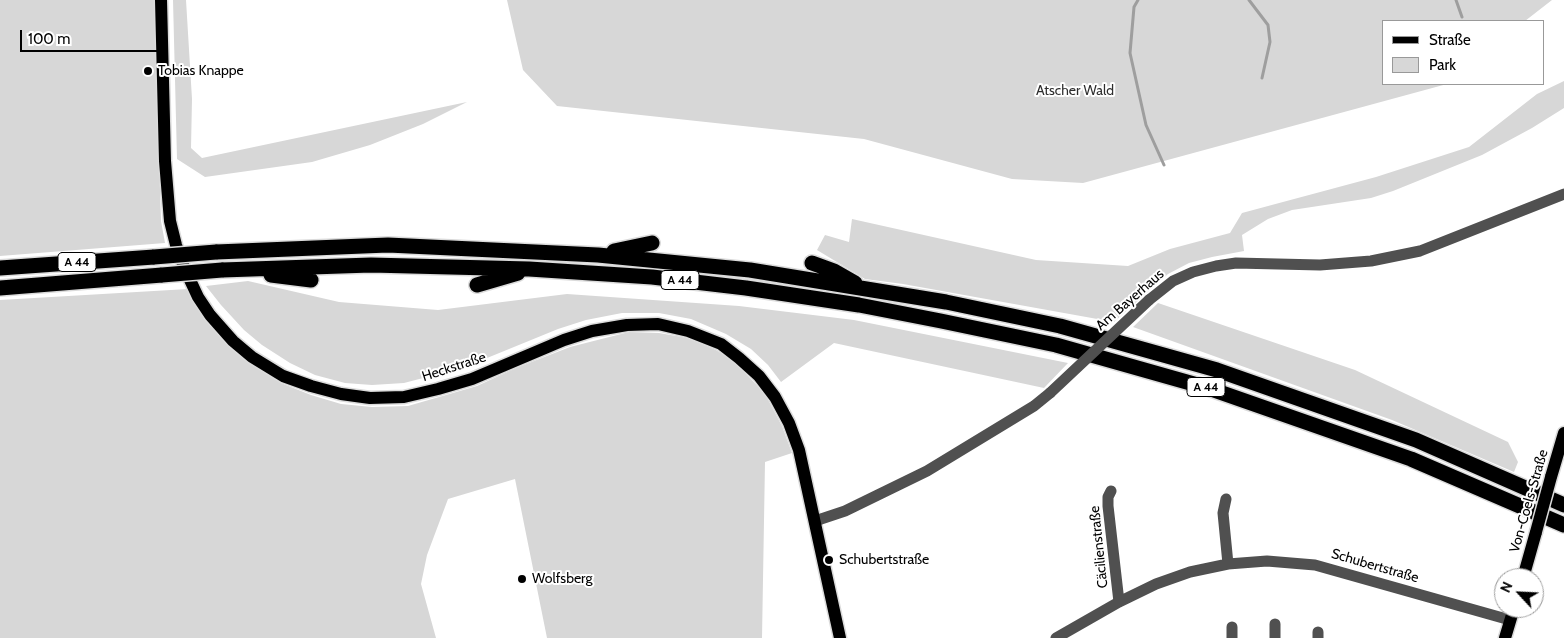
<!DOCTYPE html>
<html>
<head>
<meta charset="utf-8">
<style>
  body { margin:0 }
  #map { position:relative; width:1564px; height:638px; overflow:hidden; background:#fff; font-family:Cabin,sans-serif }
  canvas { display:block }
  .legend { position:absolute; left:1382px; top:20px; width:162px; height:65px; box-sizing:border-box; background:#fff; border:1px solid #999; margin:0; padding:6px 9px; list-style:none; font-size:15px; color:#000 }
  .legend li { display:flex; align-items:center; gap:10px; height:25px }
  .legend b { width:25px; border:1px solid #999 }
  .north { position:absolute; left:1494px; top:568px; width:50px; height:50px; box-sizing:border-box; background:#fff; border:1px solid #999; border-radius:50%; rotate:295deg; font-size:14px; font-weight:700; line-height:20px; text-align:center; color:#000 }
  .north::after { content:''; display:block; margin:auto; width:18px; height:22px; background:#000; clip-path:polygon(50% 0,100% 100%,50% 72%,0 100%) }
  .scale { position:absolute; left:20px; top:30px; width:141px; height:22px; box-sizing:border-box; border:2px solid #000; border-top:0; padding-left:6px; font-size:15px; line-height:18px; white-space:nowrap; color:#000; -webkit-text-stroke:4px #fff; paint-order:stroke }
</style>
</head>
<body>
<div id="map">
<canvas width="1564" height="638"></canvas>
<ul class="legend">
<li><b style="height:6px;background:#000"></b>Straße</li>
<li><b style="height:14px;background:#d7d7d7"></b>Park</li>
</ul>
<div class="north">N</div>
<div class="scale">100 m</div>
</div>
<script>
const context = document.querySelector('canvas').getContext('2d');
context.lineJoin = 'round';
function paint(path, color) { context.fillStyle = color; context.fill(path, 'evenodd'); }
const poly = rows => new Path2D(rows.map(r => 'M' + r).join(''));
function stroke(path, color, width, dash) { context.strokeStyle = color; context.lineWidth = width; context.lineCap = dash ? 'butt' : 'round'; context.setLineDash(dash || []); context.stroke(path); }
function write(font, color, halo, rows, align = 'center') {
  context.font = font + ' Cabin,sans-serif'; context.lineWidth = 4; context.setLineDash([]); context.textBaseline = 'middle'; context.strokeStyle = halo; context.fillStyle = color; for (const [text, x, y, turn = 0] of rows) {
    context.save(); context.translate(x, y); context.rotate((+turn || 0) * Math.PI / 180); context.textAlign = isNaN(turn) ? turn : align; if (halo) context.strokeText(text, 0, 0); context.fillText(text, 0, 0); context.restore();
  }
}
paint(poly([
  [0,0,154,0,161,221,165,243,0,256],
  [173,0,186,0,192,99,191,148,202,158,467,102,423,124,370,145,312,162,205,177,177,159],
  [507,0,1552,0,1525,21,1383,21,1383,84,1447,84,1083,183,1012,179,864,139,557,106,523,70],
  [1564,81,1564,108,1532,128,1482,155,1393,191,1371,198,1292,210,1268,219,1242,235,1244,251,1212,257,1189,263,1168,274,1114,322,903,284,865,279,817,250,825,235,849,242,852,219,1036,260,1128,266,1170,249,1230,233,1242,213,1376,177,1469,147,1537,94],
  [248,281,339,302,438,310,567,294,739,306,854,320,1068,363,1044,388,834,343,781,382,768,365,751,349,726,334,691,319,659,313,622,313,586,320,558,329,465,367,404,383,372,385,345,383,315,375,290,363,262,345,244,330,221,305,206,286],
  [188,289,204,319,228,345,249,362,281,383,311,395,341,404,372,407,408,406,477,386,516,368,570,347,629,332,659,333,688,338,716,350,735,362,765,394,782,426,792,453,765,462,762,638,547,638,515,479,448,499,427,555,421,584,436,638,0,638,0,300],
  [1158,303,1355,370,1508,442,1518,462,1514,472,1392,420,1133,327]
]), '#d7d7d7');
stroke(poly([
  [1138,0,1134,7,1130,53,1146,125,1164,165],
  [1249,0,1268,25,1270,42,1262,78],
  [1456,0,1462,17]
]), '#9e9e9e', 3);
const major = poly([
  [161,0,165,161,170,221,176,245,184,267,198,297,210,315,233,341,252,357,283,376,311,386,341,394,370,398,404,397,438,389,472,379,564,340,592,331,627,325,658,324,688,331,721,344,739,358,759,376,775,397,789,423,799,450,840,638],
  [1551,477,1564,433],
  [1523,578,1536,532],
  [1505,638,1514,608]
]);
const highway = poly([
  [614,251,652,243],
  [216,252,388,245,598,255,750,270,946,302,1060,326,1217,370,1416,440,1564,505],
  [812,263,834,271,855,283],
  [0,268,154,257],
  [222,270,371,265,529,269,652,277,746,288,859,305,941,321,1056,345,1208,388,1411,459,1564,525],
  [271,275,311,280],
  [477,285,518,273],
  [0,288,162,275]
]);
stroke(major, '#dbdbdb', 15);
stroke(highway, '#dbdbdb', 18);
stroke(poly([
  [1149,300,1173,281,1193,272,1216,266,1236,263,1320,265,1371,261,1420,251,1564,194],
  [1111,491,1108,497,1108,506,1119,602],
  [1226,499,1223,513,1228,564],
  [815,521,845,511,927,471,1034,406,1050,393],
  [1275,624,1275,638],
  [1318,632,1318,638],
  [1056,638,1119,602,1156,584,1190,572,1228,564,1267,561,1315,565,1510,620],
  [1232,638,1232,627]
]), '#505050', 11);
stroke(major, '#000', 12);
stroke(highway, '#000', 15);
const majorBridge = poly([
  [1536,532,1551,477]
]);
const highwayBridge = poly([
  [154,257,216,252],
  [162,275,222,270]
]);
stroke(majorBridge, '#dbdbdb', 15, []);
stroke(highwayBridge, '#dbdbdb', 18, []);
stroke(poly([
  [1050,393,1149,300]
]), '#505050', 11);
stroke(majorBridge, '#000', 12);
stroke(highwayBridge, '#000', 15);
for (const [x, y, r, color] of [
  [148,71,5,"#000"],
  [829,560,5,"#000"],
  [522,579,5,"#000"]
]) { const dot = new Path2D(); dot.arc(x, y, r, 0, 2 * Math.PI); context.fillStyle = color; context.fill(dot); stroke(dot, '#fff', 2); }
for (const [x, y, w] of [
  [77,262,38],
  [680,280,38],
  [1206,387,38]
]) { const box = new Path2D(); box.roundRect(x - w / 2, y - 9.5, w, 19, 4); context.fillStyle = '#fff'; context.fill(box); stroke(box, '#000', 1); }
write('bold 12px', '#000', null, [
  ["A 44",77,262],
  ["A 44",680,280],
  ["A 44",1206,387]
]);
write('14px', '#000', '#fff', [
  ["Tobias Knappe",158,71],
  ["Schubertstraße",839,560],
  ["Wolfsberg",532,579]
], 'left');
write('14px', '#2e2e2e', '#fff', [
  ["Atscher Wald",1075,91]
]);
write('14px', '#000', '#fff', [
  ["Am Bayerhaus",1130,300,-41],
  ["Heckstraße",454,367,-18],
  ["Von-Coels-Straße",1529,501,-74],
  ["Cäcilienstraße",1099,547,-96],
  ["Schubertstraße",1375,566,16]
]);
</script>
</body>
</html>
